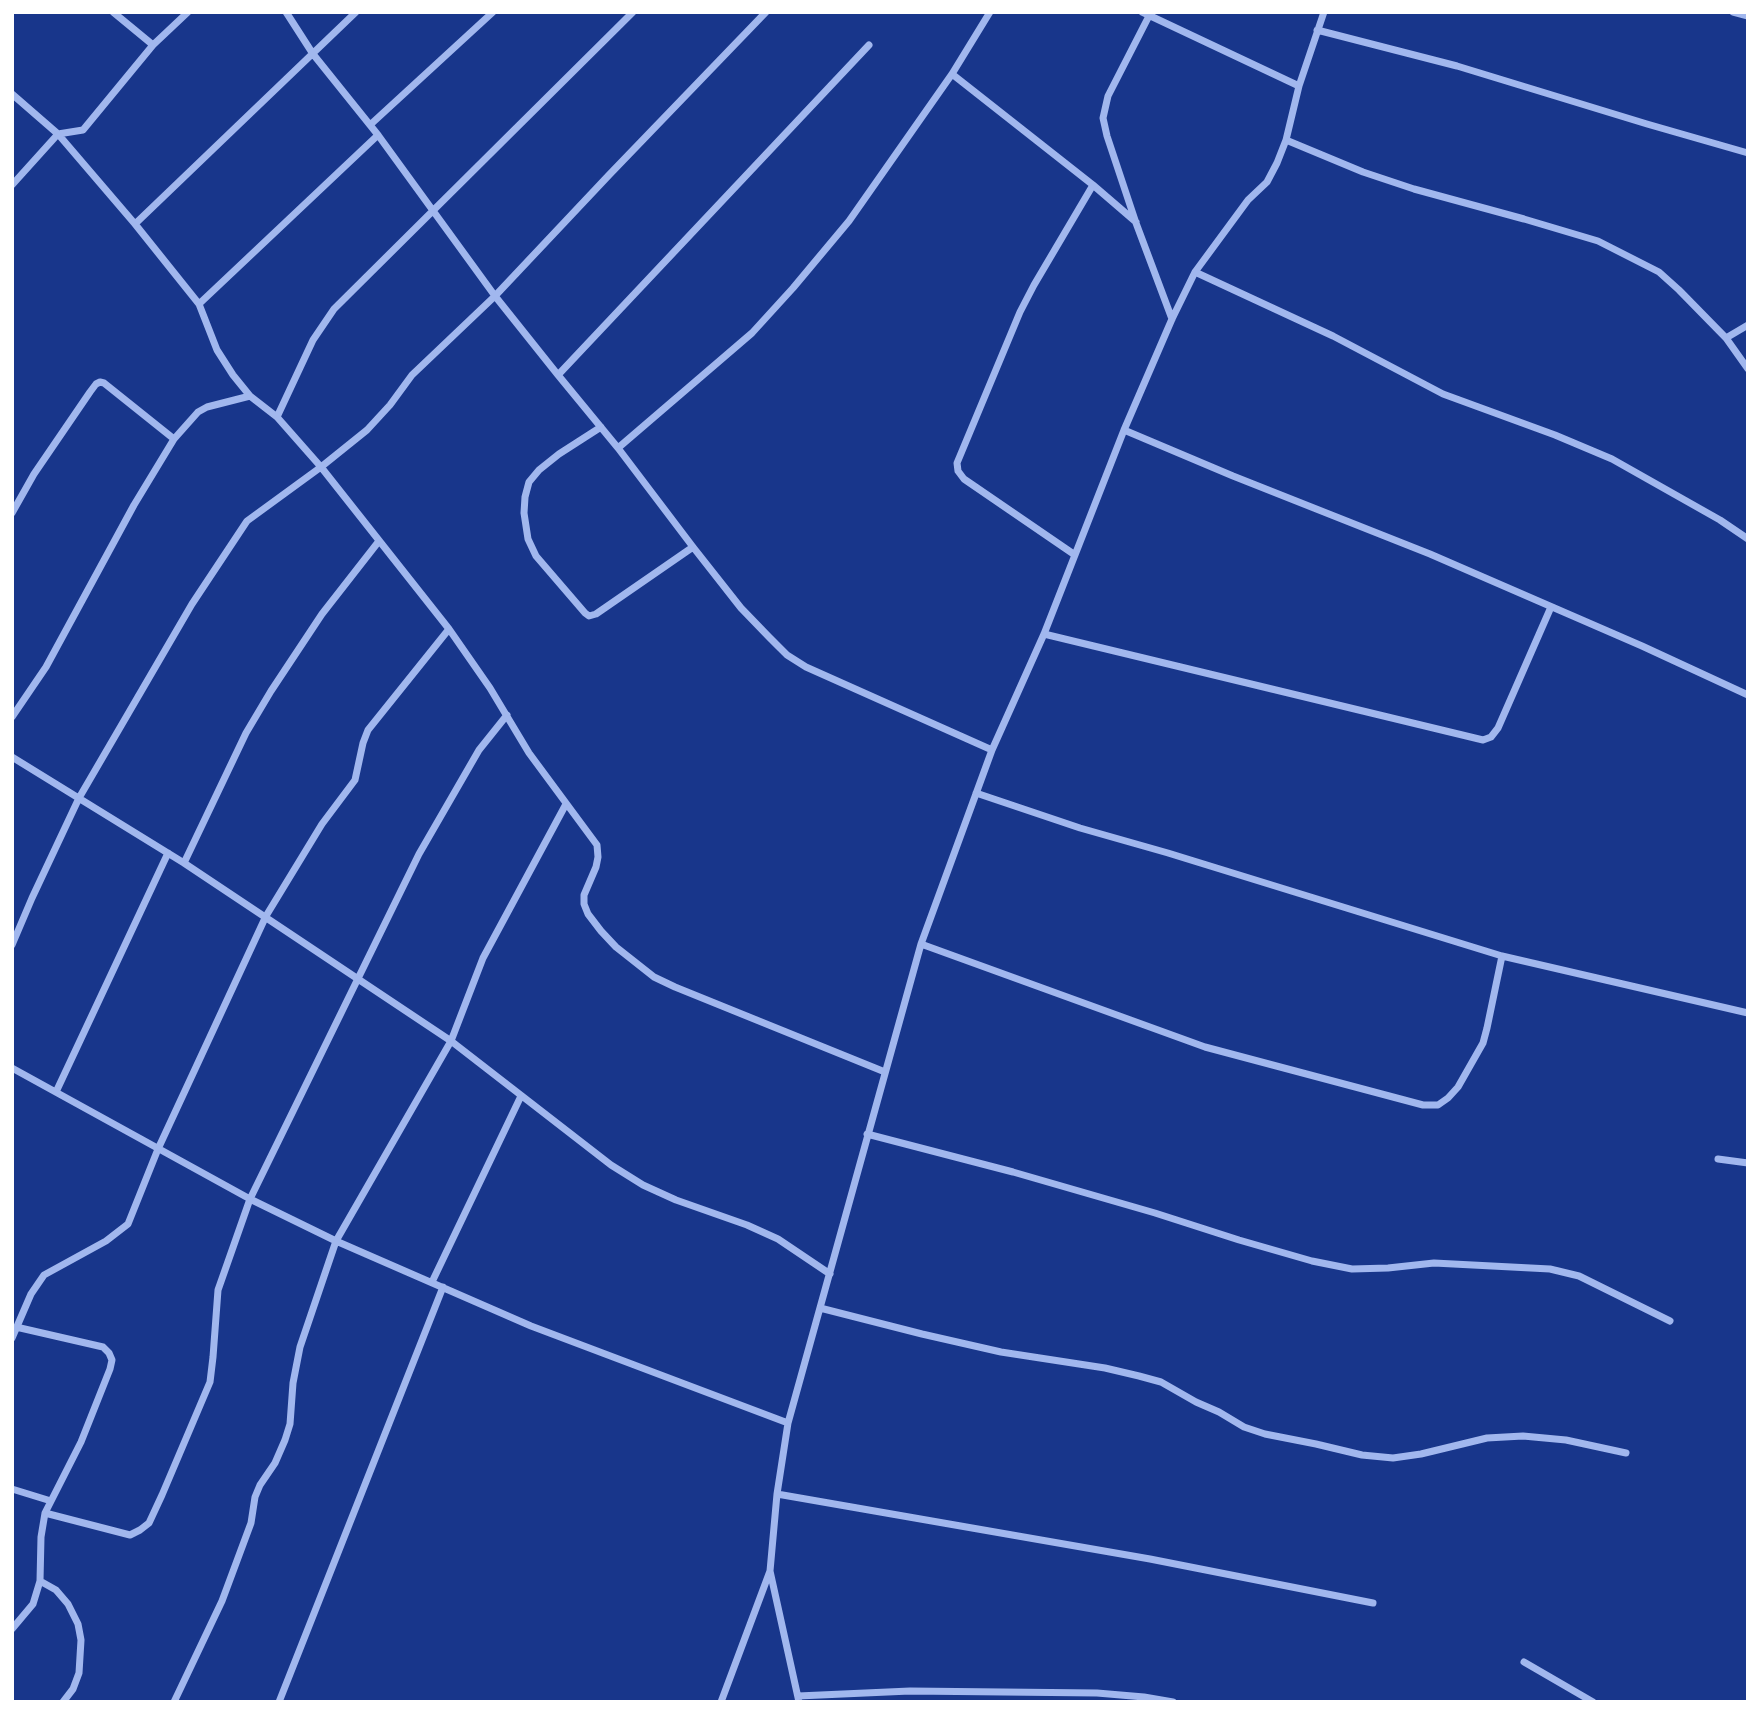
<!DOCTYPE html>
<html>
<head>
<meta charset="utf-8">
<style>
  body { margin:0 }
  #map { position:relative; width:1760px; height:1714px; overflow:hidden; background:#18368b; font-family:Figtree,sans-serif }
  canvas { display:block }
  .frame { position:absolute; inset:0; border:14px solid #fff; pointer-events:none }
</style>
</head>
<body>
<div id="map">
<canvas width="1760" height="1714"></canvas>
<div class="frame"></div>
</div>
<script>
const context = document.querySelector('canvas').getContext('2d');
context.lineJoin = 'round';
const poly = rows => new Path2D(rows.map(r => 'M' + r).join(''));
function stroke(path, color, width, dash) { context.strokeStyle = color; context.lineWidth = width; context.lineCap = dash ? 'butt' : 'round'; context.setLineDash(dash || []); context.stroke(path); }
stroke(poly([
  [113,12,153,45],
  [286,12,313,54,378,135,495,296,558,375,618,448,693,547,741,608,769,637,787,655,806,667,992,750],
  [1142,12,1299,86],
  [1151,12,1108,96,1103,118,1107,136,1136,223,1172,319],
  [1733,12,1748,16],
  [1317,30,1457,66,1647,124,1748,153],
  [952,74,1093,185,1136,222],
  [12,94,58,134,135,224,199,304,217,350,233,375,250,396,277,417,321,467,449,629,490,688,529,753,597,845,598,857,596,867,584,895,584,904,588,914,601,931,616,947,654,977,675,987,885,1072],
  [370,125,493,12],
  [1286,140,1363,172,1414,189,1524,219,1598,241,1659,272,1679,290,1726,338,1748,369],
  [12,185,58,134,83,130,153,45,188,12],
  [135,224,356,12],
  [1195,272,1333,336,1443,394,1555,435,1612,459,1720,520,1748,539],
  [199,304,378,135],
  [1726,338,1748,325],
  [558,375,869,45],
  [277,417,313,340,334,309,633,12],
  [601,427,559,454,539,470,529,482,525,497,524,513,528,539,536,556,585,613,589,616,596,614,693,547],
  [1124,430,1233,476,1430,554,1642,646,1748,695],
  [618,448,752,333,793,288,849,221,952,74,990,12],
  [12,513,34,474,90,392,96,384,100,382,104,383,174,439],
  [1075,555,964,479,958,471,957,463,1020,312,1034,285,1093,185],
  [1044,634,1483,740,1491,737,1498,728,1551,607],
  [12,717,46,667,134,505,174,439,198,412,207,407,250,396],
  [12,757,184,863,451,1041,611,1165,643,1185,676,1200,747,1225,778,1239,830,1274],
  [976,793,1080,828,1168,853,1502,956,1748,1013],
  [184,863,246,733,271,691,322,614,379,541],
  [921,944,1205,1047,1423,1105,1438,1105,1448,1098,1458,1087,1483,1043,1487,1028,1502,956],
  [12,945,32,898,79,798,192,604,247,521,321,467,367,430,390,405,412,375,495,296,609,175,766,12],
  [12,1068,250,1199,336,1241,531,1326,788,1423],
  [56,1092,168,853],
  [867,1134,1013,1172,1155,1213,1239,1240,1312,1261,1352,1269,1388,1268,1434,1263,1550,1269,1579,1276,1670,1321],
  [1718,1159,1748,1163],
  [432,1282,521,1096],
  [820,1308,922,1334,1001,1352,1105,1368,1139,1376,1161,1382,1196,1402,1219,1412,1244,1427,1265,1434,1316,1444,1362,1455,1393,1458,1421,1454,1487,1438,1523,1436,1566,1440,1626,1453],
  [12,1338,31,1294,44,1275,106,1241,128,1224,158,1149,266,916,322,824,355,780,363,743,368,730,449,629],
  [12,1489,51,1501],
  [777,1494,1150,1559,1373,1603],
  [45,1513,130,1535,140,1530,149,1523,162,1495,210,1382,213,1357,218,1290,250,1199,419,854,479,750,507,715],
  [40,1581,56,1590,68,1604,78,1624,81,1640,79,1673,73,1689,63,1702],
  [12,1629,33,1604,40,1581,41,1537,45,1513,81,1442,110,1369,112,1360,109,1353,103,1347,16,1327],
  [1524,1662,1593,1702],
  [798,1696,910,1691,1097,1693,1144,1697,1173,1702],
  [174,1702,222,1601,251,1523,255,1497,260,1485,275,1463,285,1440,290,1424,293,1383,300,1347,336,1241,451,1041,483,958,566,804],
  [279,1702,443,1287],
  [721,1702,770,1571],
  [799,1702,770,1571,777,1494,788,1423,921,944,992,750,1044,634,1124,430,1172,319,1195,272,1248,200,1267,182,1277,163,1286,140,1299,86,1324,12]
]), '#a1b7ee', 7);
</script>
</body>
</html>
